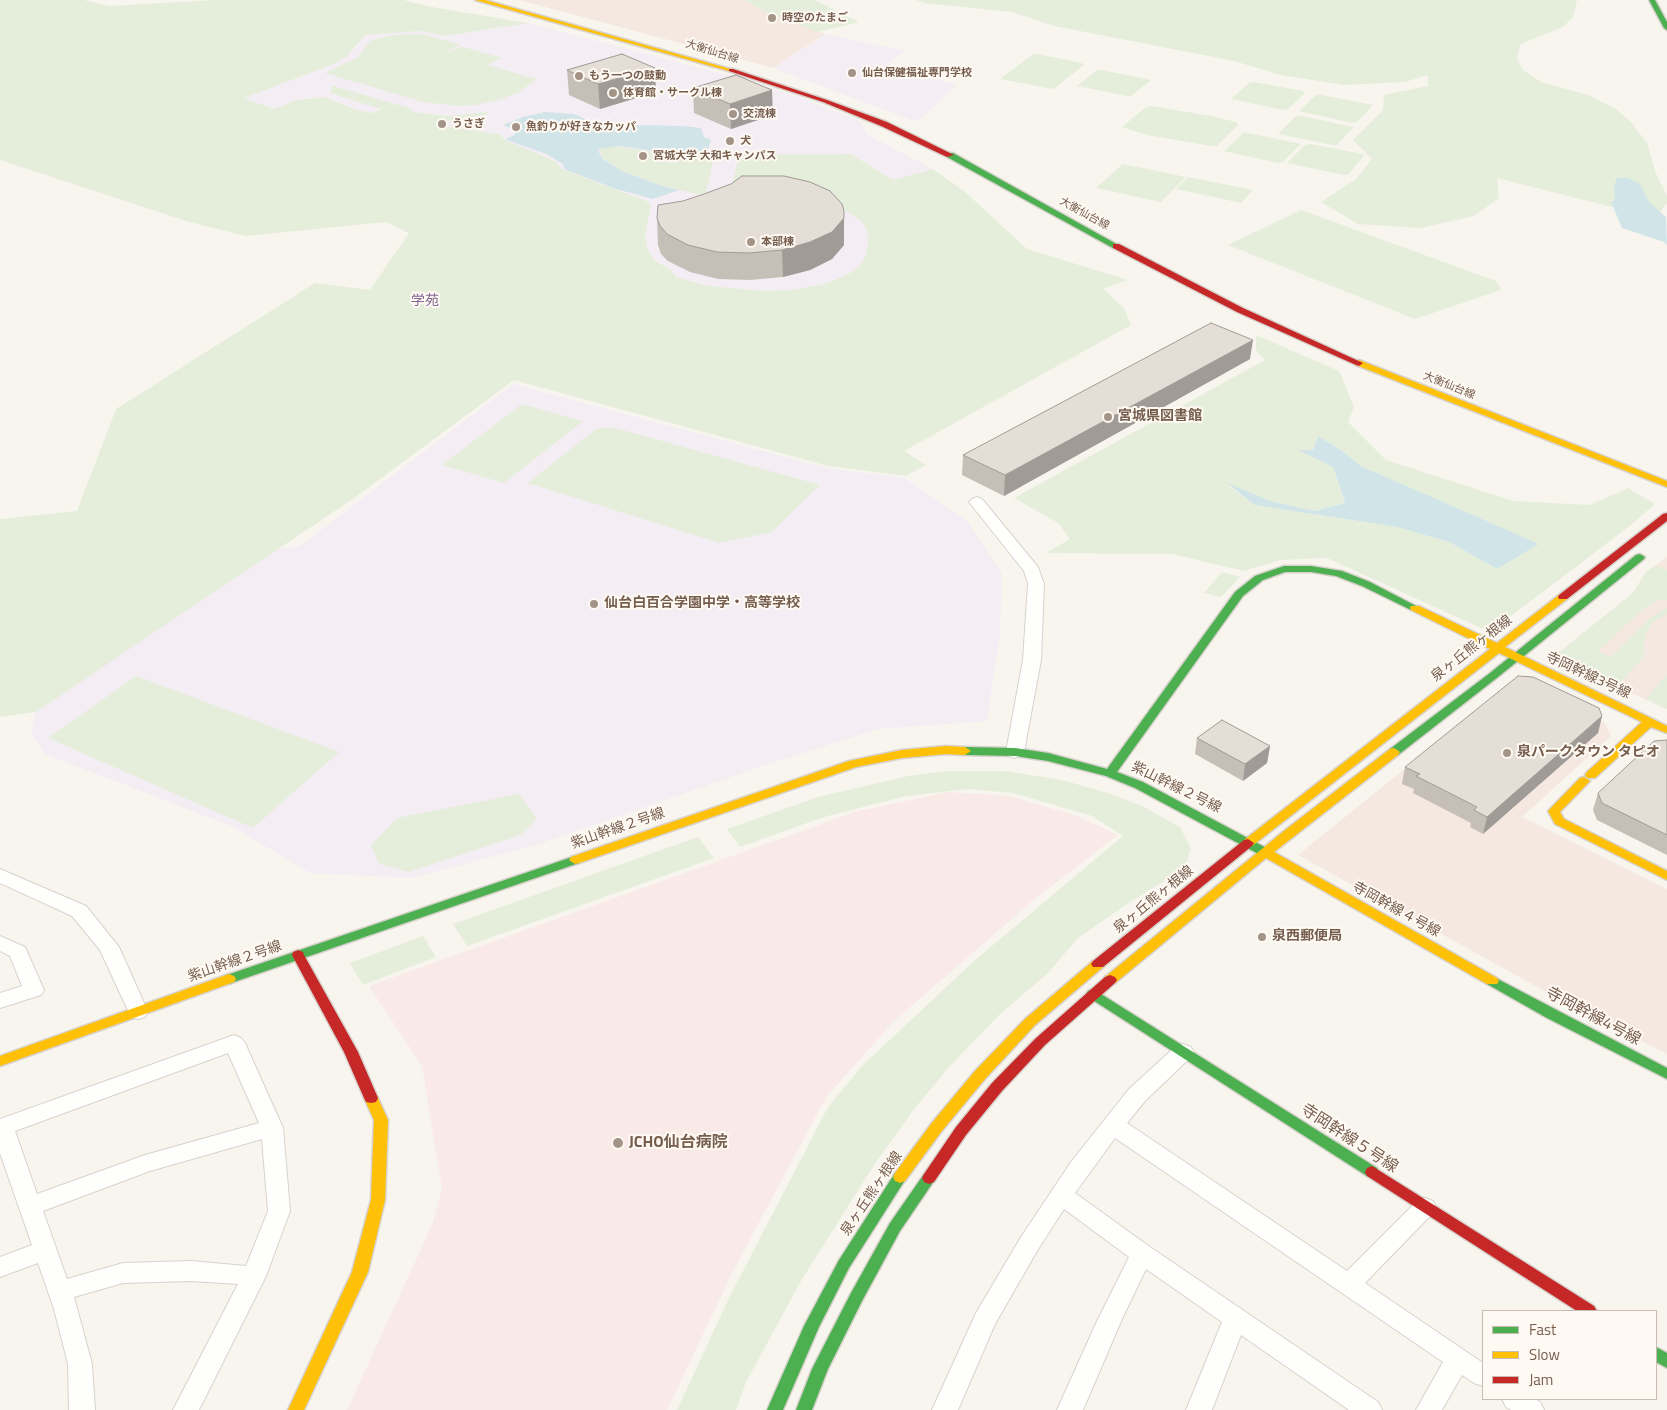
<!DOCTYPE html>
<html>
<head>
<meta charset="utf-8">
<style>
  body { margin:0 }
  #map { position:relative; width:1667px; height:1410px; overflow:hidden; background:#f8f5ef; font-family:"Titillium Web",sans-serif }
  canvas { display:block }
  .legend { position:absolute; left:1482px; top:1310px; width:175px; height:90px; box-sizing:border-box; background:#fef9f2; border:1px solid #c8bbb1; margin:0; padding:6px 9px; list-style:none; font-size:15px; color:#765e4f }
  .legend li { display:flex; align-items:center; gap:10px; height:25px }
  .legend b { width:25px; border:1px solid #c8bbb1 }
</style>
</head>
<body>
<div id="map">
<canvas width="1667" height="1410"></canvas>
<ul class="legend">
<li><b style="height:6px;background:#4caf50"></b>Fast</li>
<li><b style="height:6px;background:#ffc107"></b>Slow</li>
<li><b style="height:6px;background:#c62828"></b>Jam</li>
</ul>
</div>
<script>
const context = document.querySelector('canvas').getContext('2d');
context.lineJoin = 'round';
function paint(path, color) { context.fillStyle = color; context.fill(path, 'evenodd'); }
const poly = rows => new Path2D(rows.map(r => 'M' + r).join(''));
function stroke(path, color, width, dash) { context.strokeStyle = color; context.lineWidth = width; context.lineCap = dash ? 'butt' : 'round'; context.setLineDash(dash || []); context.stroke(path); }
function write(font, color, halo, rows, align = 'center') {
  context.font = font + ' "Titillium Web","Noto Sans JP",sans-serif'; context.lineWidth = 4; context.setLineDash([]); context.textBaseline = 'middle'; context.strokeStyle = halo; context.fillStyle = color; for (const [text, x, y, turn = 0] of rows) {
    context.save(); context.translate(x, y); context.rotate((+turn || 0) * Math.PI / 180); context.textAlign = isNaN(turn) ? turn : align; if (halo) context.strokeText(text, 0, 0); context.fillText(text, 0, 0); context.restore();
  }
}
paint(poly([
  [519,0,744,0,766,12,826,34,773,68],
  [1667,557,1667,709,1564,663,1558,653,1633,593,1646,572],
  [1524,686,1605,723,1611,736,1522,817,1667,889,1667,1054,1552,995,1298,855,1506,687]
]), '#f5e8e1');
paint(poly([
  [528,23,738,78,804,99,860,121,868,135,933,169,893,180,851,154,738,160,737,164,853,214,861,221,866,229,869,238,866,255,862,263,854,271,828,283,792,290,765,291,709,286,676,277,671,270,654,260,648,250,645,237,651,204,644,200,561,169,546,158,505,140,499,134,435,125,442,121,457,120,487,113,448,116,413,112,412,109,331,93,381,108,373,113,357,110,333,99,316,97,296,100,274,109,244,98,331,65,355,48,365,35,419,31,446,36],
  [826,34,905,51,888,64,932,79,957,84,920,120,914,121,773,68],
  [513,384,827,468,905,478,967,521,1002,574,1000,634,987,721,878,729,763,766,533,846,411,878,310,873,231,826,45,754,31,734,36,712,259,552,300,546]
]), '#f5edf4');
paint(poly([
  [949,792,1009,796,1077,816,1118,835,1037,897,894,1021,826,1097,733,1271,667,1410,347,1410,432,1225,442,1189,422,1066,369,986,858,811]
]), '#f9e9e7');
paint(poly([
  [0,0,84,0,109,6,216,0,404,0,426,6,528,23,446,36,419,31,365,35,346,57,331,65,244,98,274,109,296,100,325,97,357,110,373,113,381,109,331,93,331,87,334,86,412,109,413,112,448,116,487,112,488,114,457,120,442,121,436,125,499,134,505,140,555,161,562,169,644,200,651,204,645,237,648,250,654,260,671,270,676,277,709,286,765,291,792,290,828,283,854,271,862,263,866,255,869,238,866,229,861,221,843,209,731,190,738,160,744,155,851,154,893,180,933,169,964,191,1027,249,1128,280,1103,289,1124,308,1131,325,904,451,926,465,906,476,828,466,514,380,357,496,36,712,0,717,0,519,77,511,116,409,315,283,370,290,409,233,386,222,246,236,186,221,0,160],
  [744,0,815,0,859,22,817,32,766,12],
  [916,0,1577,0,1573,17,1563,27,1521,44,1517,57,1523,70,1541,82,1588,95,1616,109,1631,122,1647,143,1655,171,1667,196,1667,203,1659,214,1643,215,1497,178,1499,198,1474,216,1420,228,1358,224,1321,202,1356,179,1372,159,1353,140,1383,110,1384,95,1428,86,1428,75,1405,82,1344,85,1281,75,1234,61,1054,26,1012,12,924,3],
  [421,34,461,45,444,53,463,47,502,58,487,65,537,79,519,92,502,99,476,105,457,106,423,102,325,73,358,57,370,41,392,35],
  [1037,54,1082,63,1084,65,1053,89,1000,79,1032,55],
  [1097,70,1102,70,1151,80,1131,96,1127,96,1077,86],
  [1254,82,1303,91,1305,93,1288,109,1283,110,1231,99,1249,83],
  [1316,95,1321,95,1373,105,1357,122,1352,123,1299,111],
  [1152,106,1211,116,1236,122,1238,125,1217,146,1211,146,1147,135,1122,127,1146,107],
  [1296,116,1301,116,1354,127,1337,145,1332,145,1278,134],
  [1243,133,1248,133,1301,144,1283,162,1278,163,1224,151],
  [1310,144,1363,154,1364,156,1348,175,1343,175,1287,163,1305,145],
  [602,147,619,147,671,154,706,155,714,158,706,193,697,194,666,187,622,171,604,159,599,151],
  [1123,164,1186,177,1161,202,1096,188],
  [1188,177,1253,190,1241,203,1176,189],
  [1301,210,1496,281,1501,290,1415,319,1228,245],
  [1256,335,1339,371,1354,407,1348,422,1386,460,1513,501,1590,505,1628,488,1655,504,1627,528,1495,628,1481,628,1327,558,1280,560,1244,571,1172,554,1046,553,1070,539,1058,523,1014,498,1265,360,1256,350],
  [1318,436,1341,450,1361,466,1538,544,1497,569,1449,542,1397,527,1254,505,1228,485,1271,501,1315,511,1345,503,1333,467,1299,450,1313,450],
  [522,404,583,421,504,483,442,465],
  [612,427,820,485,772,532,720,543,528,483,596,429],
  [1656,565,1667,570,1667,600,1659,600,1642,610,1598,651,1610,657,1651,617,1665,608,1667,609,1667,614,1653,622,1646,634,1643,648,1645,656,1617,686,1564,663,1558,653,1633,593,1646,572],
  [1222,572,1240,577,1224,594,1220,597,1204,593],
  [1667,675,1667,709,1645,699],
  [136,676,339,752,253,828,48,738],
  [945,771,1005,771,1062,780,1108,793,1142,806,1180,827,1191,849,1184,869,1133,900,1078,938,1049,972,1000,1014,950,1066,915,1108,876,1162,801,1281,746,1382,736,1410,677,1410,729,1298,828,1107,862,1066,974,961,1123,836,1092,816,1013,793,969,789,906,796,824,817,740,847,727,829,818,797,908,776],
  [519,794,537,819,521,835,409,872,379,864,371,845,397,818],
  [698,837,714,858,467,946,453,924],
  [423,936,436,957,363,985,350,963]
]), '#e5eeda');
paint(poly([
  [545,112,574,114,602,127,598,131,631,125,683,126,701,128,704,137,711,140,706,155,672,154,619,146,599,149,598,151,603,159,622,171,665,187,679,190,653,199,616,189,564,169,563,164,546,154,507,140,507,138,513,136,517,131,503,125,523,117],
  [1617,178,1628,178,1640,184,1649,202,1666,217,1667,245,1664,242,1622,228,1611,202,1615,200,1614,186],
  [1318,436,1341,450,1361,466,1539,544,1497,569,1449,542,1397,527,1254,505,1227,483,1271,501,1315,511,1345,503,1333,467,1298,450,1313,450]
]), '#d1e5e8');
const street = poly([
  [977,497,982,499,1038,567,1044,584,1041,660,1024,752,1021,756,1015,758,1009,756,1006,752,1023,660,1028,584,1024,571,969,502,972,499,977,497],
  [0,869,86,906,119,947,148,1012,145,1017,138,1019,131,1017,100,950,72,916,0,883,0,869],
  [0,936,25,947,44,990,41,995,0,1008,0,993,22,986,10,956,0,951,0,936],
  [234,1035,241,1038,245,1043,283,1128,290,1211,266,1276,199,1410,173,1410,238,1284,191,1281,123,1283,74,1297,92,1364,95,1410,69,1410,68,1364,54,1309,38,1263,0,1277,0,1257,32,1245,0,1153,0,1119,234,1035],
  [228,1053,259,1123,145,1155,37,1194,15,1131,228,1053],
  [262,1139,268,1211,246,1266,191,1261,123,1263,67,1279,43,1211,150,1171,262,1139],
  [1183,1044,1191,1047,1194,1052,1191,1057,1145,1101,1127,1123,1347,1271,1417,1201,1425,1198,1433,1201,1436,1207,1433,1213,1365,1283,1483,1363,1483,1386,1474,1383,1462,1375,1442,1410,1416,1410,1443,1362,1115,1138,1075,1193,1150,1247,1378,1402,1382,1410,1349,1410,1241,1335,1212,1410,1186,1410,1222,1322,1146,1269,1122,1319,1083,1410,1057,1410,1098,1319,1129,1257,1064,1209,1037,1251,995,1324,958,1410,932,1410,976,1313,1021,1237,1071,1162,1129,1089,1175,1047,1183,1044],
  [1502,1399,1535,1399,1540,1402,1544,1410,1511,1410,1506,1407,1502,1399]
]);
const fast = poly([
  [1649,0,1655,0,1667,22,1667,30,1664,28,1649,0],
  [947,153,953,153,1120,246,1113,248,947,157,947,153],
  [1640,554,1645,557,1644,559,1498,677,1398,755,1390,755,1388,752,1390,749,1490,673,1636,555,1640,554],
  [1284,566,1311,566,1342,571,1370,582,1420,608,1419,610,1411,610,1362,586,1336,576,1311,572,1285,572,1263,580,1243,596,1117,772,1143,782,1272,851,1274,854,1272,857,1264,857,1135,788,1106,776,1048,761,1015,756,965,755,959,751,965,747,1015,748,1048,753,1107,769,1235,592,1255,576,1284,566],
  [575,856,581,860,579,863,234,982,229,984,224,982,222,979,224,976,575,856],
  [1492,976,1667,1068,1667,1079,1547,1018,1487,984,1485,981,1487,978,1492,976],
  [1093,989,1377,1168,1379,1172,1377,1176,1372,1178,1367,1176,1088,997,1086,994,1088,991,1093,989],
  [900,1171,905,1173,907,1177,849,1268,819,1327,783,1410,767,1410,804,1326,839,1260,895,1173,900,1171],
  [929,1172,934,1174,936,1178,900,1231,862,1301,828,1369,812,1410,796,1410,812,1369,851,1293,890,1223,924,1174,929,1172],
  [1656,1347,1667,1353,1667,1368,1656,1362,1656,1347]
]);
const slow = poly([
  [475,0,485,0,734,70,729,71,475,0],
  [1359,360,1667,481,1667,487,1356,365,1355,363,1359,360],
  [1563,594,1567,595,1568,597,1567,599,1505,647,1667,726,1667,733,1651,727,1595,778,1587,778,1585,775,1587,772,1642,722,1499,653,1252,846,1244,846,1242,843,1244,840,1490,649,1411,610,1410,608,1411,606,1419,606,1497,643,1559,595,1563,594],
  [946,746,965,747,971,751,965,755,946,754,902,758,856,767,579,863,575,864,569,860,571,857,849,761,902,750,946,746],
  [1394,748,1400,752,1398,755,1274,852,1497,978,1499,981,1497,984,1487,984,1266,858,1115,983,1105,983,1103,980,1105,977,1284,831,1390,749,1394,748],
  [1584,777,1590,781,1560,812,1564,819,1667,871,1667,880,1555,824,1548,811,1580,778,1584,777],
  [1098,959,1103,961,1105,964,1103,967,1035,1025,985,1079,941,1132,905,1181,900,1183,895,1181,893,1177,895,1173,931,1124,975,1071,1025,1019,1093,961,1098,959],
  [229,974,234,976,236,979,234,982,0,1066,0,1056,229,974],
  [371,1093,376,1094,388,1120,385,1200,368,1272,304,1410,288,1410,352,1272,371,1200,374,1120,364,1098,366,1094,371,1093]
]);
const jam = poly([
  [729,69,733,69,827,100,887,122,954,155,947,157,881,126,823,102,729,71,729,69],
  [1113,244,1119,244,1243,308,1363,363,1359,366,1356,365,1237,312,1113,248,1113,244],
  [1667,513,1667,521,1567,599,1559,599,1558,597,1559,595,1663,514,1667,513],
  [1248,839,1254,843,1252,846,1103,967,1093,967,1091,964,1093,961,1244,840,1248,839],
  [298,950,303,952,304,955,358,1052,378,1098,376,1102,371,1103,366,1102,364,1098,344,1052,292,955,293,952,298,950],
  [1110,975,1115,977,1117,980,1115,983,1045,1045,1002,1091,966,1135,934,1182,929,1184,924,1182,922,1178,924,1174,956,1127,992,1083,1035,1039,1105,977,1110,975],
  [1372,1166,1594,1306,1597,1311,1577,1311,1367,1176,1365,1172,1367,1168,1372,1166]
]);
stroke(street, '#d8d2cd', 2);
stroke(fast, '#d8d2cd', 3);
stroke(slow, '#d8d2cd', 3);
stroke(jam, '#d8d2cd', 3);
paint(street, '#fefefd');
paint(fast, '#4caf50');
paint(slow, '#ffc107');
paint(jam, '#c62828');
paint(poly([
  [567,70,656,92,600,109,569,95],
  [693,88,773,115,731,129,694,113],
  [844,211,844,245,832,259,810,270,783,277,750,280,718,279,690,272,668,261,661,254,658,245,657,218],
  [1250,359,1004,496,962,475,963,455],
  [1602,716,1598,733,1483,834,1470,827,1471,823,1413,793,1414,789,1402,784,1405,767],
  [1197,738,1270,746,1267,763,1243,781,1195,754],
  [1667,740,1667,855,1597,820,1593,810,1598,793]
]), '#c5bfb8');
paint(poly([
  [655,68,656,92,600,109,598,84],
  [772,90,773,115,731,129,730,104],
  [844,211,844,245,832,259,810,270,783,277,782,250],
  [1253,340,1250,359,1004,496,1005,475],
  [1602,716,1598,733,1483,834,1487,817],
  [1270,746,1267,763,1243,781,1245,764]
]), '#a09b96');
const building = poly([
  [622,54,655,68,598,84,567,70,622,54],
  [736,75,772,90,730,104,693,88,736,75],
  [742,176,784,176,810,182,830,191,842,204,844,211,844,218,832,232,810,242,782,250,749,253,717,252,688,245,667,234,660,226,657,218,658,205,683,201,704,194,731,184,742,176],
  [1211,323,1253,340,1005,475,963,455,1211,323],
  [1518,676,1533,677,1599,708,1602,716,1487,817,1474,810,1477,807,1416,776,1420,774,1405,767,1518,676],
  [1222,720,1270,746,1245,764,1197,738,1222,720],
  [1667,740,1667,835,1602,803,1598,793,1654,741,1667,740]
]);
paint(building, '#e5ded6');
stroke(building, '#a09b96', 1);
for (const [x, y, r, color] of [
  [772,18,5,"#a49387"],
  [852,73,5,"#a49387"],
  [579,76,5,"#a49387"],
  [613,93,5,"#a49387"],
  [733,114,5,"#a49387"],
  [442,124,5,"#a49387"],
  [516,127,5,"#a49387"],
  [730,141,5,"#a49387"],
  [643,156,5,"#a49387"],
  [751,242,5,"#a49387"],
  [1108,417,5,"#a49387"],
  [594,604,5,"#a49387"],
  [1507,753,5,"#a49387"],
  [1262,937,5,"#a49387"],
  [618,1143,6,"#a49387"]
]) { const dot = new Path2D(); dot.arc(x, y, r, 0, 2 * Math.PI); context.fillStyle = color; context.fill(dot); stroke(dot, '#fef9f2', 2); }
write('bold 11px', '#765e4f', '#fef9f2', [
  ["時空のたまご",782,18],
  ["仙台保健福祉専門学校",862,73],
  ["もう一つの鼓動",589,76],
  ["体育館・サークル棟",623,93],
  ["交流棟",743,114],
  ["うさぎ",452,124],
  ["魚釣りが好きなカッパ",526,127],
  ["犬",740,141],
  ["宮城大学 大和キャンパス",653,156],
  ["本部棟",761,242]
], 'left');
write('11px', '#765e4f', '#fef9f2', [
  ["大衡仙台線",712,52,17],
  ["大衡仙台線",1084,214,29],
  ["大衡仙台線",1449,386,22]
]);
write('14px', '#846791', '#fef9f2', [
  ["学苑",425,302]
]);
write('bold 14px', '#765e4f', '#fef9f2', [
  ["宮城県図書館",1118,417],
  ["仙台白百合学園中学・高等学校",604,604],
  ["泉パークタウン タピオ",1517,753],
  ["泉西郵便局",1272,937]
], 'left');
write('14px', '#765e4f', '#fef9f2', [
  ["泉ヶ丘熊ヶ根線",1472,649,-38],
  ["寺岡幹線3号線",1588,676,25],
  ["紫山幹線２号線",1176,788,26],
  ["紫山幹線２号線",618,829,-19],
  ["泉ヶ丘熊ヶ根線",1154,900,-39],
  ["寺岡幹線４号線",1396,910,29],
  ["紫山幹線２号線",235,962,-19],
  ["泉ヶ丘熊ヶ根線",872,1194,-56]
]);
write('16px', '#765e4f', '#fef9f2', [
  ["寺岡幹線4号線",1593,1017,28],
  ["寺岡幹線５号線",1349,1139,33]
]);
write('bold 16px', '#765e4f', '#fef9f2', [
  ["JCHO仙台病院",629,1143]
], 'left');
</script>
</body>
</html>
